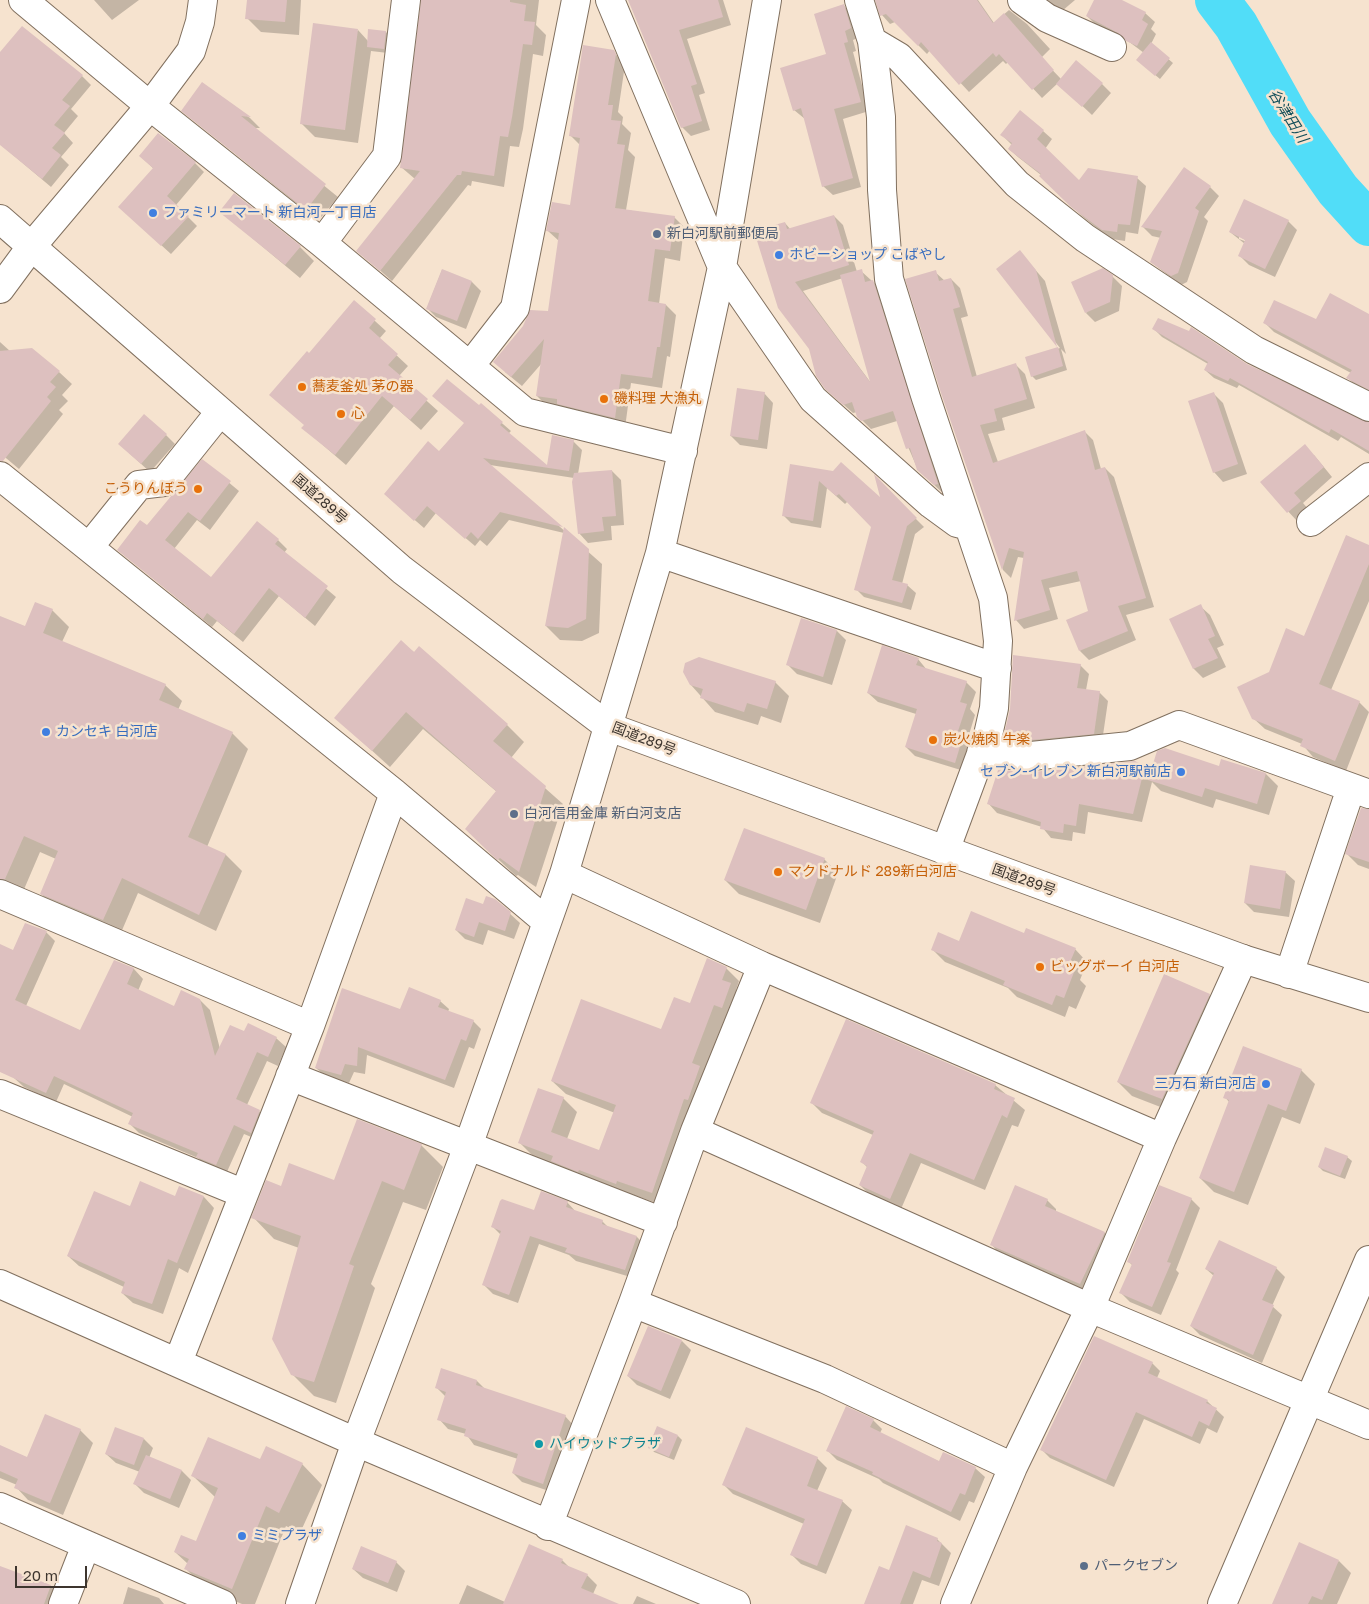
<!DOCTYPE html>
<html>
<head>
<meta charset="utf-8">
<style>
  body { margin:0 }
  #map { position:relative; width:1369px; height:1604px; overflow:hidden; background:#f6e3cf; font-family:"Golos Text",sans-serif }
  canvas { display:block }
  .scale { position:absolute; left:15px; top:1566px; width:72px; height:22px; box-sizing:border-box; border:2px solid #3d352e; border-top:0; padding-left:6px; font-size:15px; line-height:18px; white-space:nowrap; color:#3d352e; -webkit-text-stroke:4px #f6e3cf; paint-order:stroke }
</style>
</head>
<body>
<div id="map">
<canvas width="1369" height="1604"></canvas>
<div class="scale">20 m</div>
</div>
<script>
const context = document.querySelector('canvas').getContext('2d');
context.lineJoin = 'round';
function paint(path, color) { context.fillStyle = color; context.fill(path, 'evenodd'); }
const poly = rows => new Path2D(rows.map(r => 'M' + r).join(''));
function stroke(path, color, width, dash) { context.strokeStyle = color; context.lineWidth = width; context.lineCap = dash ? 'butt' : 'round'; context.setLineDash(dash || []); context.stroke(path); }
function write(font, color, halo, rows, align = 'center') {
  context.font = font + ' "Golos Text","Noto Sans JP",sans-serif'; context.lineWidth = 5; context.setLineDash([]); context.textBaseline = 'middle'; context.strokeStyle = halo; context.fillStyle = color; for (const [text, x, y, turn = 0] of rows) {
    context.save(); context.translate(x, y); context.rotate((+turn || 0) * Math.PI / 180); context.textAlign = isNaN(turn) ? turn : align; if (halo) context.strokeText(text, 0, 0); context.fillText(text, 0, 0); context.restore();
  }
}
paint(poly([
  [94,0,139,0,112,20],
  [248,0,301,0,299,35,261,32,247,18],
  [422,0,539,0,536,25,546,35,543,56,533,54,523,129,519,147,510,146,504,187,472,181,471,186,468,185,392,281,358,251,415,179,401,167],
  [630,0,723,0,731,25,687,39,705,93,699,95,710,130,691,136,682,127],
  [876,0,978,0,994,23,1009,10,1027,24,1050,49,1041,58,1061,79,1102,84,1111,93,1092,115,1058,83,1042,98,1008,62,1006,64,1003,61,969,92,930,50,927,54,895,22,890,24,882,15],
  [1045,0,1075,0,1062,11],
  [1095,0,1119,0,1145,13,1155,22,1151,29,1156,34,1151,44,1173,63,1160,79,1142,64,1144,53,1128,41,1096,25,1087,16],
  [844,6,853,15,860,37,853,40,856,51,853,52,869,111,843,119,861,187,833,195,823,186,805,119,794,110,827,55],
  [358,30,368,41,369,30,386,32,390,37,388,53,371,51,358,143,315,137,301,123],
  [613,51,625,65,618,112,623,117,622,124,631,133,628,150,635,157,626,210,674,217,684,227,680,261,665,258,659,304,666,305,676,315,670,357,667,356,662,388,631,383,625,428,547,406,537,396,542,363,522,386,505,372,549,312,559,241,548,231,571,206,580,145,570,135],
  [0,55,82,76,91,85,71,109,78,116,64,133,73,143,61,157,69,165,51,187,0,144],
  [203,84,250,118,260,128,253,128,338,197,318,221,183,111],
  [1043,131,1052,139,1045,149,1079,182,1137,178,1146,186,1138,234,1126,232,1125,241,1112,239,1104,234,1082,216,1041,175,1018,157,1009,149,1012,145,1002,135],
  [140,156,195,163,204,172,176,205,197,226,171,254,129,216,154,169],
  [1210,187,1219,196,1204,217,1208,221,1187,282,1181,285,1151,262,1161,238,1152,236,1143,227],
  [221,212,300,247,314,261,300,278],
  [834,216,843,225,857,272,861,271,882,290,946,493,944,494,918,470,897,421,871,429,858,416,857,412,853,413,835,397,810,349,779,307,785,223,791,230],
  [843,278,871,383,803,291],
  [1288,221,1297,230,1275,277,1249,265,1239,255,1245,244,1230,232],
  [1239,236,1250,243,1239,239],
  [1020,252,1045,281,1066,354,1061,349,1067,370,1036,380,1032,376,1027,358,1060,348,998,269],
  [442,270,472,282,481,291,466,329,436,317,427,308],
  [935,272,945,281,951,279,960,288,968,316,961,318,977,377,1016,365,1025,374,1035,408,1002,418,1005,430,988,434,998,462,1084,431,1093,440,1101,469,1105,468,1114,477,1154,607,1126,615,1136,640,1089,660,1080,651,1090,612,1081,581,1049,588,1058,619,1024,629,1016,620,1024,558,1018,557,1011,578,1003,570,942,393],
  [1112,276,1122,286,1119,311,1095,322,1086,313],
  [354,302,386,331,379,339,408,366,399,376,438,411,421,430,394,406,346,465,303,428,305,425,309,355],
  [1369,319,1369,394,1357,387,1348,378,1351,373,1274,332,1265,323],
  [1154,329,1246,365,1369,424,1369,454,1341,437,1338,441,1239,385,1237,388,1214,378,1205,370,1208,364,1162,337],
  [0,342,11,352,59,372,72,384,62,395,68,401,59,410,63,414,19,469,0,453],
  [764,393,773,403,767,449,740,445,731,436],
  [1214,394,1223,403,1247,474,1223,482,1214,472],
  [481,405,511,431,508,434,548,467,573,441,582,450,578,474,612,471,621,480,624,525,611,526,612,540,588,543,579,533,574,478,490,465,602,564,599,633,582,641,560,640,546,626,564,533,509,520,487,546,480,540,475,546,436,513,424,528,394,502],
  [166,435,175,444,150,472,129,453],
  [1314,455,1332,477,1303,503,1309,510,1297,521,1262,483],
  [203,461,239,491,210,530,197,520,174,549,211,579,278,540,287,549,284,553,336,597,315,626,279,596,243,642,217,621,212,627,119,550,147,527],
  [791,465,883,501,876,479,924,527,915,534,902,584,907,585,916,593,911,610,864,597,856,589,873,527,848,501,845,504,827,488,821,528,791,523,783,515],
  [1369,546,1369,601,1331,690,1359,702,1369,712,1346,771,1313,757,1302,744,1265,729,1253,718,1270,673,1305,637],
  [1200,606,1210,615,1224,645,1217,648,1226,667,1203,678,1194,669,1171,620],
  [52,610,69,627,62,642,165,685,182,701,178,710,232,733,248,749,207,847,226,855,242,871,216,931,138,893,120,935,58,910,41,894,56,859,40,852,22,894,0,884,0,617,26,627],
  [802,619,837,631,846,640,832,685,797,674,788,665],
  [401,642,507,725,524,742,511,758,563,804,536,887,518,875,516,876,484,846,497,792,423,729,390,767,336,718],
  [918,659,927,670,966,682,976,692,970,709,975,715,968,738,972,743,964,771,915,756,906,747,916,714,878,702,868,693],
  [1080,665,1089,674,1086,690,1099,692,1108,701,1102,742,1013,747,1005,738],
  [775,682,789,696,781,723,761,716,758,725,715,712,691,685],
  [1222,761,1266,774,1278,786,1269,815,1216,799,1213,808,1161,791,1152,782,1142,822,1088,812,1085,834,1073,832,1072,841,1051,838,1042,827,997,813,988,803,1033,773,1145,767,1151,774,1220,767],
  [1369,816,1369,869,1358,865,1347,854],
  [824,859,838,873,820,923,739,894,725,880],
  [1285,872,1295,881,1289,917,1254,912,1245,903],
  [495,900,520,923,514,939,488,930,483,945,465,939,456,930,484,905],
  [46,932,55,941,26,1006,81,1031,115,961,134,969,143,979,138,991,174,1008,200,1000,210,1010,220,1049,244,1033,276,1038,286,1047,278,1066,267,1061,247,1105,259,1111,269,1121,261,1141,244,1134,226,1174,207,1167,198,1158,139,1133,130,1124,133,1117,64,1084,56,1102,24,1087,14,1078,0,1048,0,945,14,951],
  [1025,935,1075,949,1087,962,1080,980,1086,986,1076,1009,1069,1006,1065,1017,1017,997,1008,988,945,962,932,949,960,942],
  [726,968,739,981,736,990,744,998,665,1206,631,1194,630,1197,566,1175,556,1165,533,1156,520,1143,563,1098,577,1112,567,1139,600,1152,615,1113,566,1094,552,1081,662,1031,691,1005],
  [1209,995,1223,1009,1176,1113,1132,1096,1118,1082],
  [440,1001,449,1009,448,1012,473,1021,481,1029,474,1049,469,1047,454,1088,367,1055,365,1074,354,1072,349,1083,325,1076,316,1068,401,1011],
  [1301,1070,1315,1084,1300,1124,1282,1117,1248,1205,1214,1192,1200,1178,1229,1102,1225,1097],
  [995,1085,1025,1110,1018,1127,1012,1125,985,1190,921,1163,901,1209,871,1196,860,1185,868,1168,862,1162,873,1135,822,1113,811,1102],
  [421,1145,443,1167,426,1210,403,1202,371,1284,375,1288,336,1403,314,1396,292,1374,299,1248,274,1239,253,1217],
  [1347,1157,1352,1161,1345,1179,1323,1171,1319,1167],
  [180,1187,204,1197,214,1208,188,1273,179,1268,163,1314,133,1303,122,1293,124,1287,79,1266,68,1256,130,1208,176,1197],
  [1191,1199,1200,1208,1176,1270,1179,1273,1161,1315,1130,1302,1121,1293,1133,1266,1128,1261],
  [1047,1200,1056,1209,1056,1212,1105,1233,1114,1242,1089,1292,1000,1254,991,1244],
  [567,1202,576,1212,602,1221,609,1228,637,1237,646,1246,634,1278,576,1261,569,1255,539,1244,518,1303,493,1294,484,1285,501,1235,493,1227,535,1211],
  [1276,1268,1285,1277,1272,1306,1282,1315,1262,1363,1200,1335,1191,1326,1214,1276,1206,1269],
  [682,1341,691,1350,670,1399,637,1385,628,1376],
  [1152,1363,1160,1371,1157,1378,1207,1401,1224,1417,1217,1433,1207,1428,1200,1444,1144,1419,1114,1487,1050,1458,1042,1450],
  [477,1381,485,1389,565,1416,574,1426,552,1492,522,1482,513,1473,518,1459,474,1445,466,1434,448,1429,439,1419,446,1397,437,1388],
  [873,1420,882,1429,880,1433,940,1462,975,1468,985,1477,974,1503,969,1501,960,1521,883,1483,879,1479,837,1460,828,1451],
  [80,1430,93,1443,63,1515,28,1500,16,1487,17,1485,0,1478,0,1446,28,1458],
  [678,1436,682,1440,674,1460,654,1452,650,1448],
  [144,1439,153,1448,149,1458,182,1471,191,1480,179,1508,144,1493,135,1484,140,1472,116,1463,106,1454],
  [817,1458,827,1468,817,1491,842,1501,852,1510,826,1574,801,1564,792,1555,804,1524,733,1494,724,1485],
  [260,1461,302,1464,322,1485,300,1533,286,1526,255,1604,242,1604,206,1589,186,1569,188,1564,175,1552,196,1543,215,1497,193,1476],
  [937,1539,951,1553,939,1586,922,1580,913,1604,866,1604,890,1572],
  [562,1560,570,1568,587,1575,597,1585,593,1594,616,1604,459,1604,467,1585,505,1602],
  [1339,1561,1351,1573,1337,1604,1273,1604],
  [396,1562,405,1571,397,1592,363,1578,353,1569],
  [0,1568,51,1586,59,1595,56,1604,0,1604],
  [128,1587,159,1598,164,1604,123,1604],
  [637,1596,656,1604,633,1604]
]), '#0003');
stroke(poly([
  [1217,0,1236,25,1290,122,1338,190,1369,224]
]), '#51ddf8', 44);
paint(poly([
  [247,0,287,0,285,22,245,19],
  [421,0,510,0,510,2,526,5,524,21,535,22,532,45,523,44,512,117,508,137,500,136,494,176,462,171,461,175,457,175,380,271,356,251,420,171,400,168],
  [628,0,718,0,723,17,679,30,697,84,691,86,702,121,681,128],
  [875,0,977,0,993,23,1004,13,1054,70,1032,90,999,54,996,57,993,53,959,85,921,42,918,46,886,14,880,16],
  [1094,0,1122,0,1146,12,1142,20,1148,24,1137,46,1126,41,1118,33,1086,16],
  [844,4,851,28,845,31,848,42,844,43,861,102,834,109,853,178,822,187,801,108,793,111,780,68,826,54,814,14],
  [313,23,358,29,345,130,300,124],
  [22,26,83,75,62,100,70,106,54,125,65,133,52,148,61,155,42,179,0,145,0,52],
  [368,29,386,31,384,49,367,47],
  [1151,42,1170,58,1155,76,1136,60],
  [583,45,614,50,616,54,608,105,613,105,611,120,621,121,617,144,625,145,615,208,675,216,670,251,655,249,648,301,666,304,660,347,657,347,652,378,621,374,615,418,557,404,557,399,536,396,544,339,511,377,493,362,523,326,530,310,548,311,559,233,546,231,552,202,570,205,580,138,569,136],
  [1076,60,1103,83,1082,107,1056,84],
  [202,82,251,117,241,116,326,184,306,210,181,111],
  [1020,110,1044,130,1037,139,1079,180,1088,168,1138,176,1130,225,1118,224,1117,232,1102,230,1071,207,1039,176,1041,174,1008,149,1012,143,1000,135],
  [158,133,196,162,167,196,189,216,161,246,118,207,153,168,139,156],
  [1184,167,1211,186,1195,208,1199,211,1178,273,1171,276,1150,262,1162,231,1141,227],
  [234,193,301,246,285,265,219,212],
  [1244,199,1289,220,1265,269,1238,256,1245,240,1229,232],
  [834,215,849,265,795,282,870,382,840,275,862,269,865,282,873,280,938,484,934,485,917,470,910,448,906,449,893,411,861,421,857,417,852,402,843,405,825,389,816,376,809,349,778,308,754,231,785,222,787,229],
  [1020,250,1036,270,1057,347,996,269],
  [1103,268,1113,275,1110,302,1085,313,1071,282],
  [442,269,472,281,457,321,426,309],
  [936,270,939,281,951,278,960,307,953,309,972,377,1016,363,1027,399,994,409,997,421,980,425,993,463,1085,430,1095,470,1105,467,1146,598,1118,606,1128,631,1079,651,1066,620,1088,611,1077,571,1041,580,1050,610,1014,621,1024,552,1009,548,1002,570,941,393,905,279],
  [1330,293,1369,314,1369,390,1346,378,1352,370,1263,323,1274,300,1316,319],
  [354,300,376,319,369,328,398,354,388,365,428,399,410,420,382,396,335,455,301,428,304,425,269,395,307,351,309,353],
  [1158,318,1189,331,1191,327,1247,364,1369,422,1369,451,1331,429,1329,433,1230,378,1228,381,1204,370,1208,362,1152,329],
  [1058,347,1063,366,1031,377,1025,357],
  [32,348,60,371,50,382,56,387,47,397,51,401,3,461,0,461,0,351],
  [447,379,479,405,481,403,503,422,500,425,547,465,552,435,574,440,569,471,483,458,563,527,500,512,478,539,471,532,465,539,427,506,414,521,384,494,428,441,439,451,464,423,432,396],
  [737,388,765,392,758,440,730,436],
  [1214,392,1238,464,1213,473,1188,401],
  [144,414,167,434,141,464,118,444],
  [1305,444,1324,467,1294,493,1301,501,1287,513,1260,482],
  [202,459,231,481,200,521,188,512,165,540,211,577,257,521,279,539,275,544,328,586,305,618,269,588,234,634,207,613,203,619,117,550,140,520,147,525],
  [841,462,880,497,874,474,917,518,907,526,892,580,908,584,902,603,854,590,871,527,839,494,836,496,819,481,813,521,782,516,790,464,833,471],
  [612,470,616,516,602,517,604,531,578,534,572,482,574,473],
  [564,527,589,549,586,619,568,628,545,626],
  [1346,535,1369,545,1369,564,1319,684,1360,701,1335,761,1300,746,1303,739,1252,719,1237,687,1269,672,1286,628,1304,636],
  [35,602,53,609,43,633,166,684,159,700,233,732,188,837,226,854,199,915,122,878,103,920,40,894,58,851,24,836,5,879,0,879,0,616,25,626],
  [1201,604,1215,636,1208,639,1218,658,1193,669,1169,619],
  [801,618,837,630,823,677,786,665],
  [401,640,414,652,419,646,508,724,493,741,546,786,519,872,500,858,497,860,465,829,496,791,406,712,372,751,334,718],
  [882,645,919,658,916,665,967,681,960,702,967,704,958,731,964,733,955,763,905,747,917,709,867,693],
  [1013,655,1081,664,1077,688,1100,691,1094,734,1031,740,1003,739,1010,709],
  [699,657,776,681,767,709,747,703,744,712,700,698,703,689,690,685,683,672,685,663],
  [1165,748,1219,766,1221,759,1266,773,1257,804,1205,788,1202,797,1148,780,1157,751],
  [1135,761,1145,766,1133,814,1079,804,1076,826,1064,824,1063,833,1040,829,1041,822,987,804,998,770,1033,772],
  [1361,808,1369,809,1369,862,1345,854],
  [744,828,825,858,806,910,724,880],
  [1250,865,1286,871,1280,909,1244,903],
  [486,896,495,899,511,912,505,931,479,922,474,937,455,930,466,898,483,904],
  [971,911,1024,933,1026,928,1076,948,1067,969,1074,972,1064,998,1056,995,1052,1005,1003,985,1005,981,931,950,938,932,959,941],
  [25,923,47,931,15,1000,80,1030,114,960,134,968,127,984,174,1006,181,990,200,999,215,1056,230,1025,244,1031,248,1023,277,1037,268,1057,257,1052,236,1099,260,1110,251,1133,234,1125,216,1165,196,1157,198,1153,128,1124,133,1113,54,1076,46,1093,0,1072,0,944,13,950],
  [707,958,727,967,722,980,731,983,722,1008,714,1005,692,1063,700,1066,688,1100,684,1099,652,1193,617,1181,616,1184,579,1170,578,1172,551,1161,553,1156,518,1143,538,1088,564,1097,551,1132,599,1150,616,1105,551,1081,581,999,661,1029,674,997,690,1003],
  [1164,974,1210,994,1162,1099,1117,1082],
  [409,987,441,1000,438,1007,474,1020,466,1041,461,1039,445,1080,358,1047,357,1066,345,1064,341,1075,315,1068,342,988,400,1009],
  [846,1019,996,1084,994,1089,1015,1098,1007,1118,1002,1115,974,1180,910,1153,890,1199,859,1185,867,1166,860,1162,874,1131,810,1103],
  [1243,1046,1302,1069,1286,1111,1268,1104,1234,1192,1199,1178,1229,1100,1223,1098],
  [357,1119,422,1144,404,1190,382,1181,349,1264,354,1266,314,1382,291,1375,272,1339,301,1236,251,1218,266,1180,281,1186,289,1163,334,1180],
  [1325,1147,1348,1156,1340,1176,1318,1167],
  [140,1181,175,1196,179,1186,204,1196,177,1263,168,1259,152,1304,121,1293,125,1282,67,1256,94,1191,130,1206],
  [1015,1185,1048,1199,1045,1206,1105,1232,1080,1284,990,1245],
  [1159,1185,1192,1198,1167,1262,1171,1263,1152,1307,1119,1293,1132,1264,1127,1262],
  [541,1191,568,1201,566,1207,603,1220,602,1224,637,1236,625,1270,565,1252,567,1248,530,1236,509,1295,482,1285,501,1231,491,1227,500,1201,502,1199,534,1210],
  [1219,1240,1277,1267,1262,1300,1274,1305,1253,1355,1190,1326,1214,1273,1205,1269],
  [648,1326,682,1340,661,1391,627,1376],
  [1094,1336,1153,1362,1148,1373,1208,1400,1206,1403,1217,1408,1209,1426,1199,1421,1192,1437,1136,1412,1106,1480,1040,1450],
  [441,1368,477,1380,476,1385,566,1415,543,1484,512,1473,518,1454,464,1436,466,1429,437,1420,446,1392,435,1388],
  [846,1406,874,1419,870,1427,939,1461,943,1452,976,1467,965,1495,960,1493,951,1512,872,1474,873,1472,826,1451],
  [45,1414,81,1429,50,1503,14,1488,18,1479,0,1471,0,1445,27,1457],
  [657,1426,678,1435,669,1457,648,1448],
  [115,1427,144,1438,134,1465,105,1454],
  [746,1427,818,1457,807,1486,843,1500,817,1566,790,1555,805,1519,722,1485],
  [208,1437,260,1459,266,1446,303,1463,279,1513,266,1506,232,1589,184,1569,189,1559,174,1552,181,1535,196,1541,218,1488,191,1476],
  [146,1455,182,1470,170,1499,133,1484],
  [906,1525,938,1538,937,1541,942,1543,930,1578,913,1571,900,1604,864,1604,879,1566,889,1570],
  [1299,1542,1339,1560,1322,1600,1312,1596,1308,1604,1272,1604],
  [529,1544,563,1559,561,1563,588,1574,581,1588,619,1604,503,1604],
  [361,1546,397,1561,388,1583,352,1569],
  [0,1566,51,1585,44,1604,0,1604]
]), '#ddc0bf');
const minor = poly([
  [23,0,150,106,322,243,525,412,683,451],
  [610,0,722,267,813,399,931,504,957,523,969,526],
  [859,0,872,41,881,117,882,190,889,279,926,398,993,598,998,641,994,708,988,735,945,851],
  [1022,0,1047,18,1112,47],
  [872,41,899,57,1017,184,1085,238,1254,350,1369,407],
  [322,243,387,156,406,0],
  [0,289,31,247,150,106,191,51,200,22,203,0],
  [470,366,515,308,576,0],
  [0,476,394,793,547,922],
  [1311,522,1369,477],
  [89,547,139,485,164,482,220,412],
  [660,553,997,668],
  [981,753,1031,756,1130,746,1179,725,1369,794],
  [564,874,762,966,1162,1138],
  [0,894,310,1026],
  [1289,974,1351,788],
  [290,1076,663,1222],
  [0,1094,242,1193],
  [695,1131,1090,1308,1369,1425],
  [0,1284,356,1442,736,1604],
  [633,1303,825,1379,1013,1467],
  [178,1362,310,1026,394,793],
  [0,1507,222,1604],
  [548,1526,633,1303,695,1131,762,966],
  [63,1604,86,1545],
  [300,1604,356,1442,468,1146,564,874,660,553,722,267,767,0],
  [955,1604,1013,1467,1090,1308,1162,1138,1243,959],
  [1222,1604,1369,1260]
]);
const highway = poly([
  [0,219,402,570,609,727,1243,959,1369,998]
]);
stroke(minor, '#81705f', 30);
stroke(highway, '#81705f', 30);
stroke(minor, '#fff', 28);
stroke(highway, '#fff', 28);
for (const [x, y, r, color] of [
  [153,213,5,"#3f7fe0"],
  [657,234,5,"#5c6f8a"],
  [779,255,5,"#3f7fe0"],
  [302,387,5,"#e8710a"],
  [604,399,5,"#e8710a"],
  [341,414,5,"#e8710a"],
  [198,489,5,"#e8710a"],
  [46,732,5,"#3f7fe0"],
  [933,740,5,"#e8710a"],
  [1181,772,5,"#3f7fe0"],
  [514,814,5,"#5c6f8a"],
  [778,872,5,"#e8710a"],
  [1040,967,5,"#e8710a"],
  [1266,1084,5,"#3f7fe0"],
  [539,1444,5,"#0f9aa8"],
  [242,1536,5,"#3f7fe0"],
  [1084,1566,5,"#5c6f8a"]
]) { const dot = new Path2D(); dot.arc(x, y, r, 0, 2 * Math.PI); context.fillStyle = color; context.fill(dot); stroke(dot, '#f6e3cf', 2); }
write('14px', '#366cbe', '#f6e3cf', [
  ["ファミリーマート 新白河一丁目店",163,213],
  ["ホビーショップ こばやし",789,255],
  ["カンセキ 白河店",56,732],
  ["セブン‐イレブン 新白河駅前店",1171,772,"right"],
  ["三万石 新白河店",1256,1084,"right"],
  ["ミミプラザ",252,1536]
], 'left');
write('14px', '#4e5e75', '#f6e3cf', [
  ["新白河駅前郵便局",667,234],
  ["白河信用金庫 新白河支店",524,814],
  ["パークセブン",1094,1566]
], 'left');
write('14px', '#c56008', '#f6e3cf', [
  ["蕎麦釜処 茅の器",312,387],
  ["磯料理 大漁丸",614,399],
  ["心",351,414],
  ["こうりんぼう",188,489,"right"],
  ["炭火焼肉 牛楽",943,740],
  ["マクドナルド 289新白河店",788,872],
  ["ビッグボーイ 白河店",1050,967]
], 'left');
write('14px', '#3d352e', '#f6e3cf', [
  ["国道289号",320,499,41],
  ["国道289号",644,739,21],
  ["国道289号",1024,880,20]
]);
write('14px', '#0d838f', '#f6e3cf', [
  ["ハイウッドプラザ",549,1444]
], 'left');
write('italic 15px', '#14505b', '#f6e3cf', [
  ["谷津田川",1288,116,58]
]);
</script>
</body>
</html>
